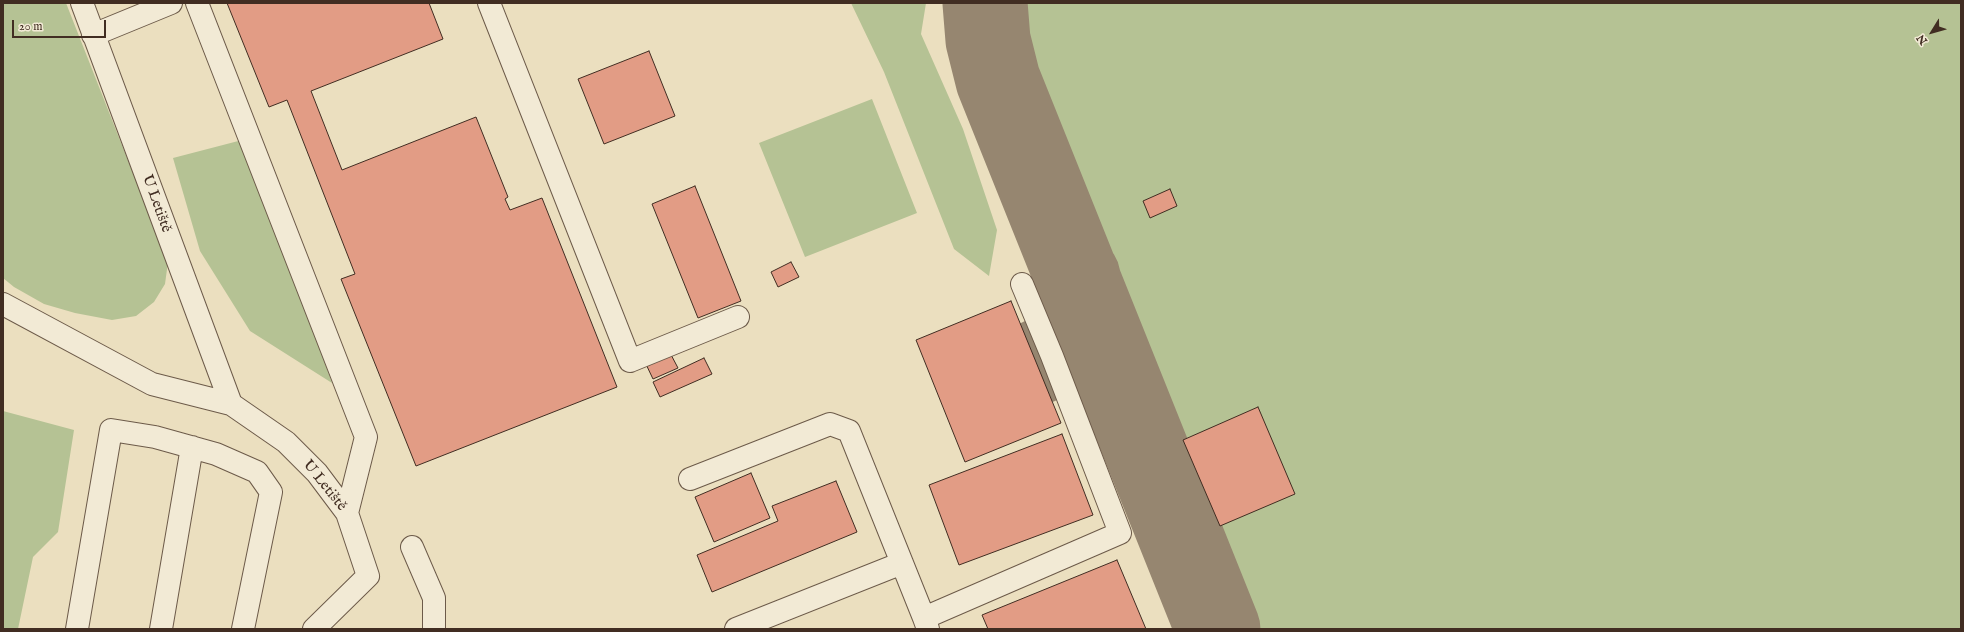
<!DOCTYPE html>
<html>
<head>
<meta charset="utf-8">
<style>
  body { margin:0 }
  #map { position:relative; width:1964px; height:632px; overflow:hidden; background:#ebdfbf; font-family:"IM FELL English",serif }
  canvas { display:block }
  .frame { position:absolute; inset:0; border:4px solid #412d22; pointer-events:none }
  .north { position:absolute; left:1912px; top:12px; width:40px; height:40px; -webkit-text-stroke:3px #f2ead5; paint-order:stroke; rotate:233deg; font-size:11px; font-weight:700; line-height:16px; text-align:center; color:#412d22 }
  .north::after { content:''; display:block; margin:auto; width:14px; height:18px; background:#412d22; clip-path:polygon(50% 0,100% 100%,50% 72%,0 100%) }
  .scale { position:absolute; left:12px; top:20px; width:94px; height:18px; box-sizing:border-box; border:2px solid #412d22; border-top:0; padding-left:5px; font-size:12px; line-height:14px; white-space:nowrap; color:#412d22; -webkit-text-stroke:3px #f2ead5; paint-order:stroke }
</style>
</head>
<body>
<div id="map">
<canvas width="1964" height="632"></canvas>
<div class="frame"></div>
<div class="north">N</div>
<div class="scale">20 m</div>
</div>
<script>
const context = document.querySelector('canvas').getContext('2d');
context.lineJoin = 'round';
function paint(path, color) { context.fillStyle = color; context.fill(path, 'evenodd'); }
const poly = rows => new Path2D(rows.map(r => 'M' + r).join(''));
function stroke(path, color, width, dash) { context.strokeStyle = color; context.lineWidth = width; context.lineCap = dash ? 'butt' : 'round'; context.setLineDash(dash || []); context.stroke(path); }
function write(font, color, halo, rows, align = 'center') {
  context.font = font + ' "IM FELL English",serif'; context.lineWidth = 3.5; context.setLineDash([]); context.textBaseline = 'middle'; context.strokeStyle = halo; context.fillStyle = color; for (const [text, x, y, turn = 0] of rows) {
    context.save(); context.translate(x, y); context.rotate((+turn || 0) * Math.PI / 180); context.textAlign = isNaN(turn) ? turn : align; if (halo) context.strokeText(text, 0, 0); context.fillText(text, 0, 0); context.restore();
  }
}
paint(poly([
  [3,3,66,3,168,262,165,284,154,302,136,316,112,320,75,313,44,304,14,287,3,278],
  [851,3,926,3,921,34,963,129,997,230,989,276,954,249,884,72],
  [1022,3,1961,3,1961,629,1260,629,1032,67,1024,45],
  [872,99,917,213,805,257,759,143],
  [246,139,332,383,250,331,200,251,173,158],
  [3,411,74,430,58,532,33,557,18,629,3,629]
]), '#b5c294');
stroke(poly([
  [985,3,988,40,998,80,1218,629],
  [1036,363,1062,350,1074,334,1082,300,1078,277]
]), '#968670', 85);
const building = poly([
  [227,3,429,3,443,39,311,91,342,170,476,117,508,197,505,199,510,210,542,198,617,387,416,466,341,279,355,274,287,100,269,107,227,3],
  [649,51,675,116,604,144,578,79,649,51],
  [695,186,741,301,698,318,652,204,695,186],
  [1170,189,1177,206,1150,218,1143,201,1170,189],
  [791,262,799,277,778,287,771,272,791,262],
  [1011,301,1061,423,965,462,916,340,1011,301],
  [668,349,678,368,653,379,644,360,668,349],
  [704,358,712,374,660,397,653,382,704,358],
  [1258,407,1295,494,1220,526,1183,440,1258,407],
  [1062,434,1093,515,959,565,929,485,1062,434],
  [751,473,770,518,714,542,695,497,751,473],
  [836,481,857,532,712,592,697,555,778,521,772,506,836,481],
  [1117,560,1146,629,988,629,982,615,1117,560]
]);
paint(building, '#e29c85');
stroke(building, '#412d22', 1);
const minor = poly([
  [82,3,231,404],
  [197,3,366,437,347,513],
  [489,3,630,361,738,317],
  [93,35,171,3],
  [3,304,152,384,231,404,286,442,317,473,347,513,368,576,314,629],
  [690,479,830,424,849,431,924,618],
  [412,547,434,598,434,629],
  [77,629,111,430,155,437,216,454,257,472,271,492,243,629],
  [161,629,192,447],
  [736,629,902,563],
  [928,629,924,618,1120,533,1052,356,1022,284]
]);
stroke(minor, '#6c5a49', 24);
stroke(minor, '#f2ead5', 22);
write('15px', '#412d22', '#f2ead5', [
  ["U Letiště",156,204,70],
  ["U Letiště",324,486,51]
]);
</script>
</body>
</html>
